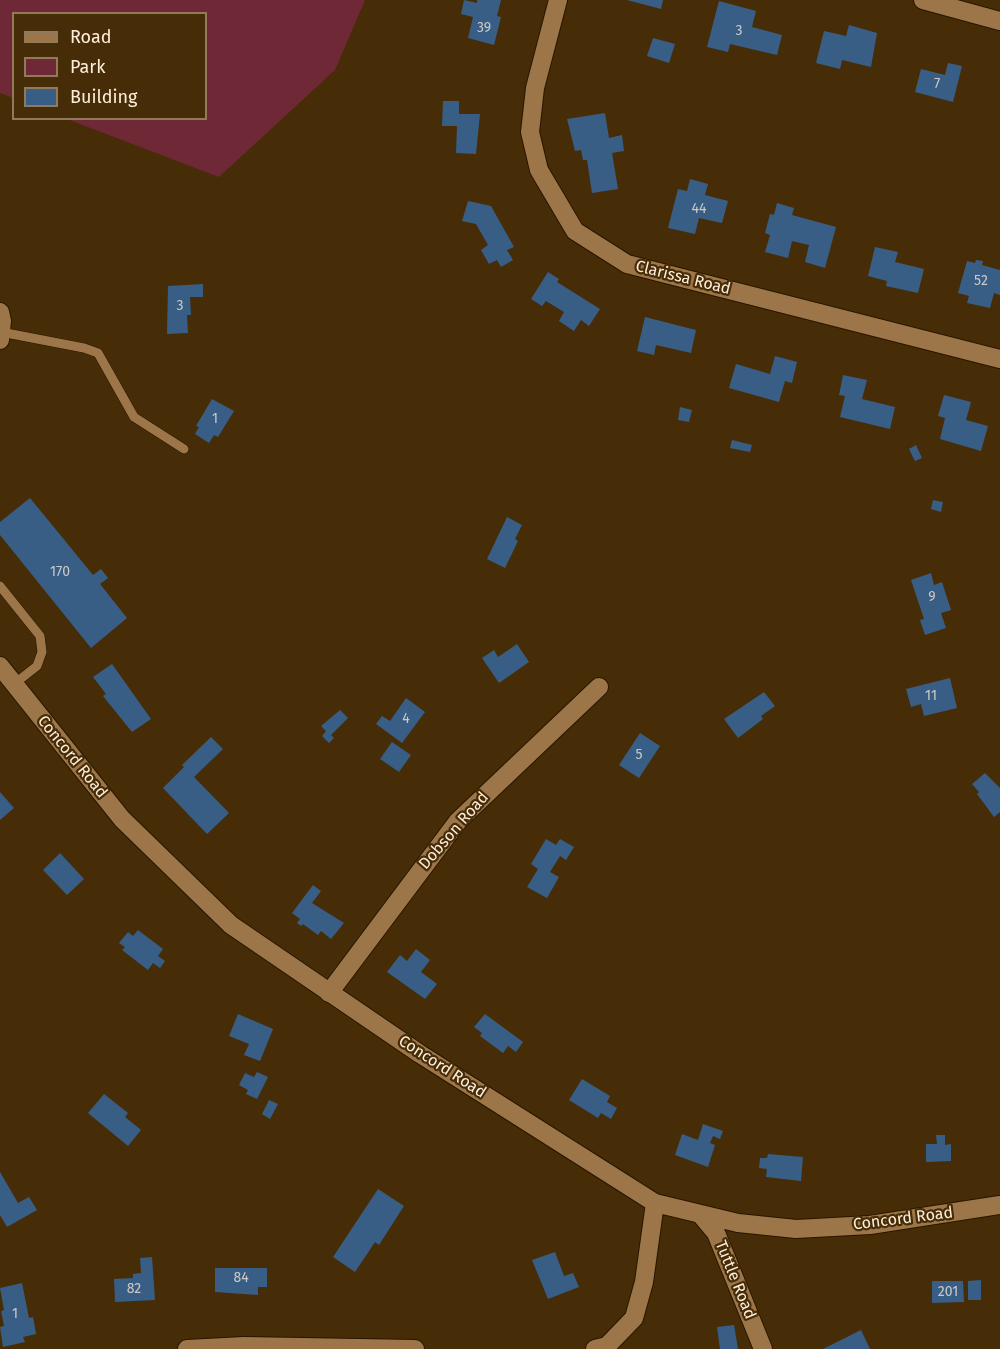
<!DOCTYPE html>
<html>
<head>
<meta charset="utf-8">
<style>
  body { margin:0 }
  #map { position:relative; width:1000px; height:1349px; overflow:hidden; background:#472d07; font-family:"Fira Sans",sans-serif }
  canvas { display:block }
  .legend { position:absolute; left:12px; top:12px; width:195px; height:108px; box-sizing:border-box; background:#472d07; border:2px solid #907a5b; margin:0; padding:8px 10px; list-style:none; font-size:18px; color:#feedda }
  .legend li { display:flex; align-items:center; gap:12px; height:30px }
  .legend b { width:30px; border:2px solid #907a5b }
</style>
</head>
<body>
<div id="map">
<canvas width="1000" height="1349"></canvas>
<ul class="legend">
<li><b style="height:8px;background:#9c7648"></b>Road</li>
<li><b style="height:16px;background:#6e2836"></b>Park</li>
<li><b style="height:16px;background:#385e86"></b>Building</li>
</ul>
</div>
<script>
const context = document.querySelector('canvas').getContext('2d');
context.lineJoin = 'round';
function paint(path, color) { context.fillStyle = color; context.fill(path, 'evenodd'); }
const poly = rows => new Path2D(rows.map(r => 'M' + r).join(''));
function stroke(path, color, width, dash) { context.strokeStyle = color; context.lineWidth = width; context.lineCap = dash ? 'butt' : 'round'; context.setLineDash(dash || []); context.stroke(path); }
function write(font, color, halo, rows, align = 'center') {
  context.font = font + ' "Fira Sans",sans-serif'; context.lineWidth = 4.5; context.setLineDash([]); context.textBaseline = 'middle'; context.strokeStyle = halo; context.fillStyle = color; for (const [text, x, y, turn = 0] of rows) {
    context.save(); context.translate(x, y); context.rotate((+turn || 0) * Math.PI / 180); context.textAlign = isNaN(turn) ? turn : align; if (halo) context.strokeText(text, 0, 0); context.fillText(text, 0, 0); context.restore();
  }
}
paint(poly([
  [0,0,365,0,335,70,219,177,67,119,206,118,206,14,14,14,13,98,0,93]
]), '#6e2836');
paint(poly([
  [464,0,477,3,477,0,501,0,497,16,501,17,494,45,468,38,473,17,461,14],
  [627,0,663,0,661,9],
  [719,1,756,11,752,27,782,35,777,55,730,44,728,52,707,47],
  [849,25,877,33,871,67,842,60,840,69,816,63,824,31,846,36],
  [653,38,675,44,669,63,647,56],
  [948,63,962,66,953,102,915,92,921,69,945,75],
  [443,101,459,101,459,114,480,114,476,154,456,153,457,126,442,126],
  [605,113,609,138,622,135,624,151,612,153,618,189,592,193,587,160,583,160,581,150,575,151,567,119],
  [690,179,708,184,705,195,728,201,722,223,699,218,695,234,668,228,678,189,687,191],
  [468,201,491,206,514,247,507,250,513,260,501,267,497,260,489,264,481,250,488,245,476,224,462,221],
  [777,203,794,208,792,215,836,227,825,268,805,262,809,245,792,241,788,258,765,252,770,235,765,233,770,214,774,215],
  [875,247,898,252,895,262,924,269,918,293,886,286,887,281,868,276],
  [976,260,983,261,982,265,1000,270,1000,295,994,293,990,308,967,303,969,296,958,293,967,261,975,263],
  [548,272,559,279,557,282,600,309,589,326,581,320,574,331,559,321,564,312,546,301,542,306,531,299],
  [203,284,203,297,190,297,191,315,187,315,188,333,167,334,168,286],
  [645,317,696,330,691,353,656,345,654,355,637,351],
  [775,356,797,362,792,383,785,381,779,402,729,388,736,364,770,374],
  [843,375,867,380,862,399,895,407,890,429,840,417,845,396,839,395],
  [944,395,971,402,966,420,988,426,981,451,940,439,945,418,938,416],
  [212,399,234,411,218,437,214,435,209,443,195,434,199,427,196,426],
  [680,407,692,410,689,422,678,420],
  [732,440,752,445,750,452,730,448],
  [916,445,922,458,915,461,909,449],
  [30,498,93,575,101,569,108,578,100,584,127,618,91,648,0,535,0,522],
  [933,500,943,502,941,512,931,509],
  [507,517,522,525,515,539,518,541,505,568,487,559],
  [931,573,934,585,942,582,951,610,941,613,946,628,925,635,920,620,924,619,911,580],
  [517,644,529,662,499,683,482,658,494,650,498,657],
  [112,664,151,719,132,732,103,696,106,694,93,677],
  [950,678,957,708,924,716,921,704,911,707,906,689],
  [764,692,775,706,761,716,763,719,738,738,724,719],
  [406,698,425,712,402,743,376,724,382,716,390,721],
  [340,710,348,718,331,735,334,738,329,743,322,736,326,731,321,726],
  [640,733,660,746,639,778,619,765],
  [211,737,223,749,194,777,229,813,207,834,163,788,184,767,182,765],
  [392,742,411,755,399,772,380,759],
  [985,773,1000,788,1000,812,994,817,977,794,979,792,972,784],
  [0,792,14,808,0,820],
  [546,839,556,845,560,839,574,847,566,860,560,856,550,872,559,877,547,898,527,887,538,869,531,864],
  [60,853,84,879,67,895,43,870],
  [313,885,321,891,312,903,344,923,331,939,321,931,318,935,303,924,301,926,297,923,300,919,292,913],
  [138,930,163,949,158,956,165,961,160,968,153,963,148,970,122,950,125,947,119,943,128,932,133,936],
  [416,949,430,960,421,972,437,984,425,999,387,972,400,955,407,961],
  [238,1014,273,1029,260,1061,244,1055,249,1044,229,1036],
  [485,1014,523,1042,516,1052,508,1046,503,1053,480,1036,482,1033,474,1027],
  [257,1072,268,1077,257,1099,246,1094,248,1090,239,1085,245,1073,254,1077],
  [582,1079,610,1096,607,1102,617,1108,611,1119,601,1113,598,1118,569,1100],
  [104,1094,128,1113,125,1117,141,1130,128,1146,88,1113],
  [269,1100,278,1104,270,1119,262,1114],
  [703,1124,723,1131,720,1139,713,1136,710,1143,715,1145,708,1167,675,1155,682,1134,698,1140],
  [936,1135,945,1135,945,1145,951,1144,951,1161,926,1162,926,1144,937,1144],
  [768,1154,803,1157,801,1181,766,1177,767,1169,759,1168,760,1158,767,1158],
  [0,1172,18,1203,29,1197,37,1210,7,1227,0,1215],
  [378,1189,404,1206,379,1245,375,1242,355,1272,333,1257],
  [555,1252,564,1276,573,1273,579,1287,548,1299,532,1260],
  [152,1257,155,1300,115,1302,114,1279,133,1278,133,1274,141,1273,140,1258],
  [215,1268,267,1268,267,1287,258,1287,258,1295,215,1292],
  [981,1280,981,1300,968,1300,968,1281],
  [932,1281,963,1281,964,1302,932,1303],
  [22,1283,29,1318,33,1317,36,1334,23,1337,25,1342,3,1347,0,1327,4,1326,1,1311,4,1310,0,1288],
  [734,1325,738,1349,720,1349,717,1327],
  [861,1330,870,1349,823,1349]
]), '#385e86');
const lane = poly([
  [1,332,84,348,98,353,134,417,184,449],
  [0,586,40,636,42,652,37,666,14,684]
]);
const street = poly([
  [558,0,535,88,530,132,539,170,575,231,627,264,1000,359],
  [923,0,1000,21],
  [0,312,2,321,0,340],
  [329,993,458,821,599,687],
  [187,1349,244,1346,415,1349],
  [595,1349,607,1346,634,1318,644,1282,655,1203]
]);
const secondary = poly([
  [0,666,122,819,231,925,420,1054,655,1203,738,1223,796,1229,870,1225,1000,1205],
  [701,1215,716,1233,763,1349]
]);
stroke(lane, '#281600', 10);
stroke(street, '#281600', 20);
stroke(secondary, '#281600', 20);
stroke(lane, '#9c7648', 9);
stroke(street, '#9c7648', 18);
stroke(secondary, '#9c7648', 18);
write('14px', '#ccc9c5', null, [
  ["39",484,28],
  ["3",739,31],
  ["7",937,84],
  ["44",699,209],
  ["52",981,281],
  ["3",180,306],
  ["1",215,419],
  ["170",60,572],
  ["9",932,597],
  ["11",931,696],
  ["4",406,719],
  ["5",639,755],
  ["84",241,1278],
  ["82",134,1289],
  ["201",948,1292],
  ["1",15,1314]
]);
write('16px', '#feedda', '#472d07', [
  ["Clarissa Road",683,278,14],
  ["Concord Road",72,757,51],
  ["Dobson Road",454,831,-49],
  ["Concord Road",442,1067,33],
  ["Concord Road",903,1219,-7],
  ["Tuttle Road",735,1280,68]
]);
</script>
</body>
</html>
